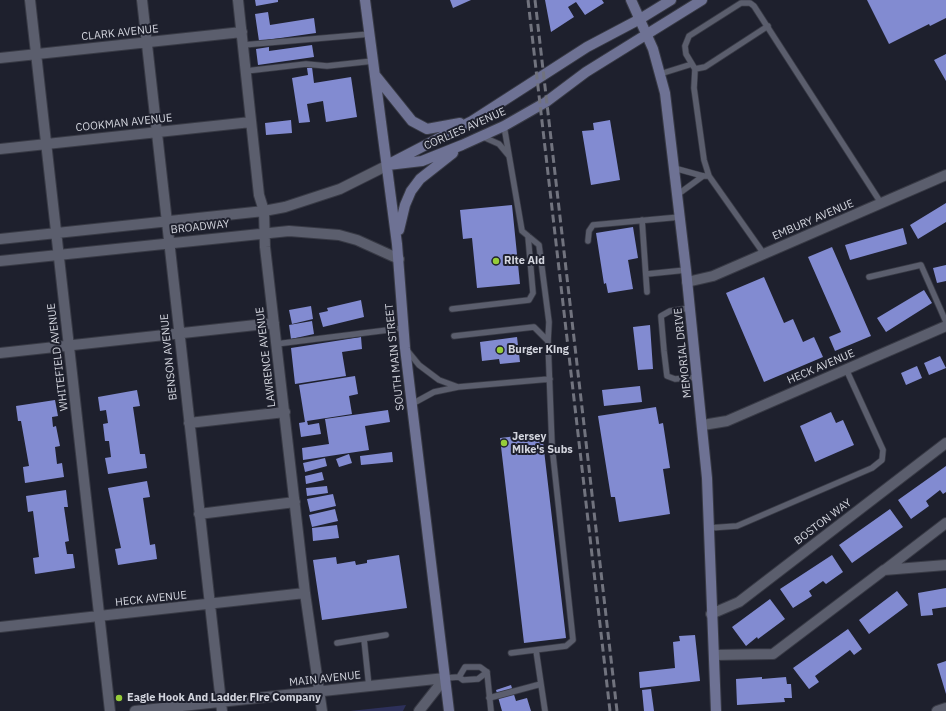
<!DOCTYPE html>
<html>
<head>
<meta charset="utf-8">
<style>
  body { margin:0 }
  canvas { display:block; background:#1e202d }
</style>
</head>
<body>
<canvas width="946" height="711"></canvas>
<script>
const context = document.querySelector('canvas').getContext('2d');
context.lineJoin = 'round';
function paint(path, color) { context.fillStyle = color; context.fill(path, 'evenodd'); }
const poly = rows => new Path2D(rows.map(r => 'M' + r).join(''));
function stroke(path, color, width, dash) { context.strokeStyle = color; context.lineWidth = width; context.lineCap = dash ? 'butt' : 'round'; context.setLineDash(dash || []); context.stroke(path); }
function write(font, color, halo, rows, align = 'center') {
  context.font = font + ' "IBM Plex Sans",sans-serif'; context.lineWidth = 4; context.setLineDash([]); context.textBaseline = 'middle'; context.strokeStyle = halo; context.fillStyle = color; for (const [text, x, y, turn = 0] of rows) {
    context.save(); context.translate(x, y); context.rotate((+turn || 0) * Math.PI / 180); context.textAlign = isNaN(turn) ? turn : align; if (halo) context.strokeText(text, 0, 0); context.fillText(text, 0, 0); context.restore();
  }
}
paint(poly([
  [406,705,403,711,350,711]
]), '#2d305a');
paint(poly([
  [255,0,278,0,278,2,256,6],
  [450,0,471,0,453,8],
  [545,0,602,0,604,3,585,15,576,2,568,7,574,17,551,32],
  [867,0,946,0,946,18,930,26,929,24,889,44],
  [268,12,270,25,314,18,316,33,259,41,255,14],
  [312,45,314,57,258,65,256,49,269,47,269,51],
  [946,54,946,81,934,60],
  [312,67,314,83,351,77,357,117,326,122,323,101,307,104,310,122,299,123,292,78,308,75,307,68],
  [291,120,292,133,266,135,265,123],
  [610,120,620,180,591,185,582,131,594,130,593,123],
  [946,203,946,222,918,239,910,225],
  [512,205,520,284,477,288,472,238,463,239,460,210],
  [633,227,638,258,628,260,633,289,608,293,606,283,604,284,596,233],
  [903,228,907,244,850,260,845,245],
  [832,247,871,336,835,351,829,337,841,332,808,257],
  [946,265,946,281,937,283,933,268],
  [764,277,784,323,793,319,803,342,814,337,823,357,764,382,726,293],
  [924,290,932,303,886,332,877,318],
  [361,300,364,317,323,327,319,313,328,311,327,308],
  [311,306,313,319,292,324,289,310],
  [312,321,314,334,291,339,289,325],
  [650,325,653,369,638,370,633,327],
  [361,337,362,349,342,352,346,376,295,384,291,348],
  [517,337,520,362,500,364,499,359,482,361,480,342],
  [940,356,946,368,929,375,924,363],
  [917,366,922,378,906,385,901,373],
  [355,376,358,394,349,396,352,414,307,421,308,425,319,423,321,434,301,437,299,423,305,422,299,385],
  [640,386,642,402,604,406,602,390],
  [137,390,140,406,133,407,140,454,145,454,147,468,108,474,105,458,111,457,109,441,105,441,103,424,108,423,106,410,100,411,98,397],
  [55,400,58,416,52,417,53,427,56,426,60,446,55,447,57,464,62,463,64,477,25,483,23,467,29,466,21,421,18,421,16,406],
  [656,407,659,424,663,423,670,468,663,469,670,514,619,522,615,497,611,497,598,416],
  [388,410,390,422,365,426,369,450,303,460,302,448,329,444,325,419],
  [831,412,836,423,843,420,854,445,815,462,800,426],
  [542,433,566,638,524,643,500,438],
  [392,452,393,462,361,465,360,456],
  [349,454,352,463,339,467,336,459],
  [325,458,327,466,305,472,303,463],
  [946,466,946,492,943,494,940,490,926,501,929,506,911,519,898,500],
  [322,472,324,480,306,484,305,476],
  [147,481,150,497,143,498,150,545,155,544,157,559,118,565,115,549,121,548,108,488],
  [327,486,328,493,307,496,306,488],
  [66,490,68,507,64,507,69,541,65,542,67,554,73,554,75,568,35,574,33,558,39,557,33,511,28,512,26,496],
  [333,494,336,506,310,512,307,499],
  [335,509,338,521,312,527,309,515],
  [890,509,903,527,852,563,839,545],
  [337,525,339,538,313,541,312,528],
  [399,555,407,608,322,620,313,560,336,557,337,564,355,561,356,565,367,563,367,560],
  [832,555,843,572,826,584,823,581,809,591,812,596,793,608,780,589],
  [946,588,946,607,932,609,933,615,921,616,918,593],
  [897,591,908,605,869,634,859,620],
  [770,599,785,619,758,639,757,637,746,646,732,627],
  [848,629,862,649,854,655,850,650,815,676,819,682,809,689,793,668],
  [695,635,700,681,640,688,639,672,675,668,673,642,680,641,679,636],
  [946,661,946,694,937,664],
  [762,677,762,679,786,677,787,684,791,684,792,698,784,698,785,702,737,705,736,679],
  [511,685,516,701,527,698,531,711,502,711,496,690],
  [651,689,654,711,644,711,642,690]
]), '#828bd1');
const lane = poly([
  [243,45,370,34],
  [695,69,705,67,768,26],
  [246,71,306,64,327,66,373,61],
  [660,74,692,64],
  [504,126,522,231,539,245,549,322,548,341,552,446,573,640,566,646,511,653],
  [481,136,499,144,509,156],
  [674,168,703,176,709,176],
  [677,195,703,176],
  [642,220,647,292],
  [588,241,589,231,593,225,680,217],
  [764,254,709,176,704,160,694,88,695,69,686,54,685,46,689,36,741,3,750,3,754,6,881,203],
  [647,274,686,270],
  [869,277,921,265,946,322],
  [690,308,670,311,661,316,664,351,667,376,675,379,698,377],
  [452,309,529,300,533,293,528,236],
  [454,336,534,327,548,341],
  [276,344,404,328],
  [406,349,419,365,439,380,458,387],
  [412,404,434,392,458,387,550,379],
  [709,528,737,526,872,468,882,460,883,450,846,369],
  [364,639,369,687],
  [337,643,386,635],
  [536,650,541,684],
  [487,672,491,711],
  [459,677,465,667,480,667,487,672],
  [445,678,459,677,463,680,478,679,487,672],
  [489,698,541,684,545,711]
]);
const street = poly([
  [30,0,110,711],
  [142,0,222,711],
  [238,0,259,195,264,211,265,247,305,593,322,711],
  [0,58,242,32],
  [0,149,251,122],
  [0,239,264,211,285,207,340,189,388,165],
  [0,261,289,231,339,235,357,240,399,259],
  [687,282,713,276,946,175],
  [0,353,274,323],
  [189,423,285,412],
  [703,425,727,421,946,326],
  [199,514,295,502],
  [886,569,946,523],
  [711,614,739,602,946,443],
  [0,627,305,593],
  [714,655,773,654,884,570,946,565],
  [135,711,445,678],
  [419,711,445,678],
  [937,711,946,708]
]);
const secondary = poly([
  [365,0,397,244,405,348,449,711],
  [631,0,653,49,665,93,686,270,707,478,716,711],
  [375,75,412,121,427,129,460,123],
  [391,163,472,121,587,47,640,19,671,0],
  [388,165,422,161,462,145,504,126,546,102,586,72,702,0],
  [399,230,405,205,411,191,420,179,453,153]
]);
stroke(lane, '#383a45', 7);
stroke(street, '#383a45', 12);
stroke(secondary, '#383a45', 12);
stroke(lane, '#5b5e6d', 5.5);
stroke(street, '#5b5e6d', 10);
stroke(secondary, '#6e7294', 10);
stroke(poly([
  [528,0,610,711],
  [535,0,617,711]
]), '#71737e', 3, [8, 4]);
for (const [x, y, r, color] of [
  [496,261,4,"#96cc39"],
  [500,350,4,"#96cc39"],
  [504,443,4,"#96cc39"],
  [119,698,4,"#96cc39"]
]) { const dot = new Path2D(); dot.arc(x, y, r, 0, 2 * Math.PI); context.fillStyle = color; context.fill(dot); stroke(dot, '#1e202d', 1.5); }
write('11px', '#d2d4dd', '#1e202d', [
  ["CLARK AVENUE",120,33,-6],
  ["COOKMAN AVENUE",124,123,-6],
  ["CORLIES AVENUE",465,129,-24],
  ["EMBURY AVENUE",813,220,-23],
  ["BROADWAY",200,227,-6],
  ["MEMORIAL DRIVE",683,353,-96],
  ["WHITEFIELD AVENUE",58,357,-97],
  ["BENSON AVENUE",169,357,-96],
  ["LAWRENCE AVENUE",266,357,-97],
  ["SOUTH MAIN STREET",395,357,-96],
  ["HECK AVENUE",821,367,-23],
  ["BOSTON WAY",823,522,-37],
  ["HECK AVENUE",151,599,-6],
  ["MAIN AVENUE",325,679,-6]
]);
write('bold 11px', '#d2d4dd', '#1e202d', [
  ["Rite Aid",504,261],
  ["Burger King",508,350],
  ["Jersey",512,437],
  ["Mike's Subs",512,450],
  ["Eagle Hook And Ladder Fire Company",127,698]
], 'left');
</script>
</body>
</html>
